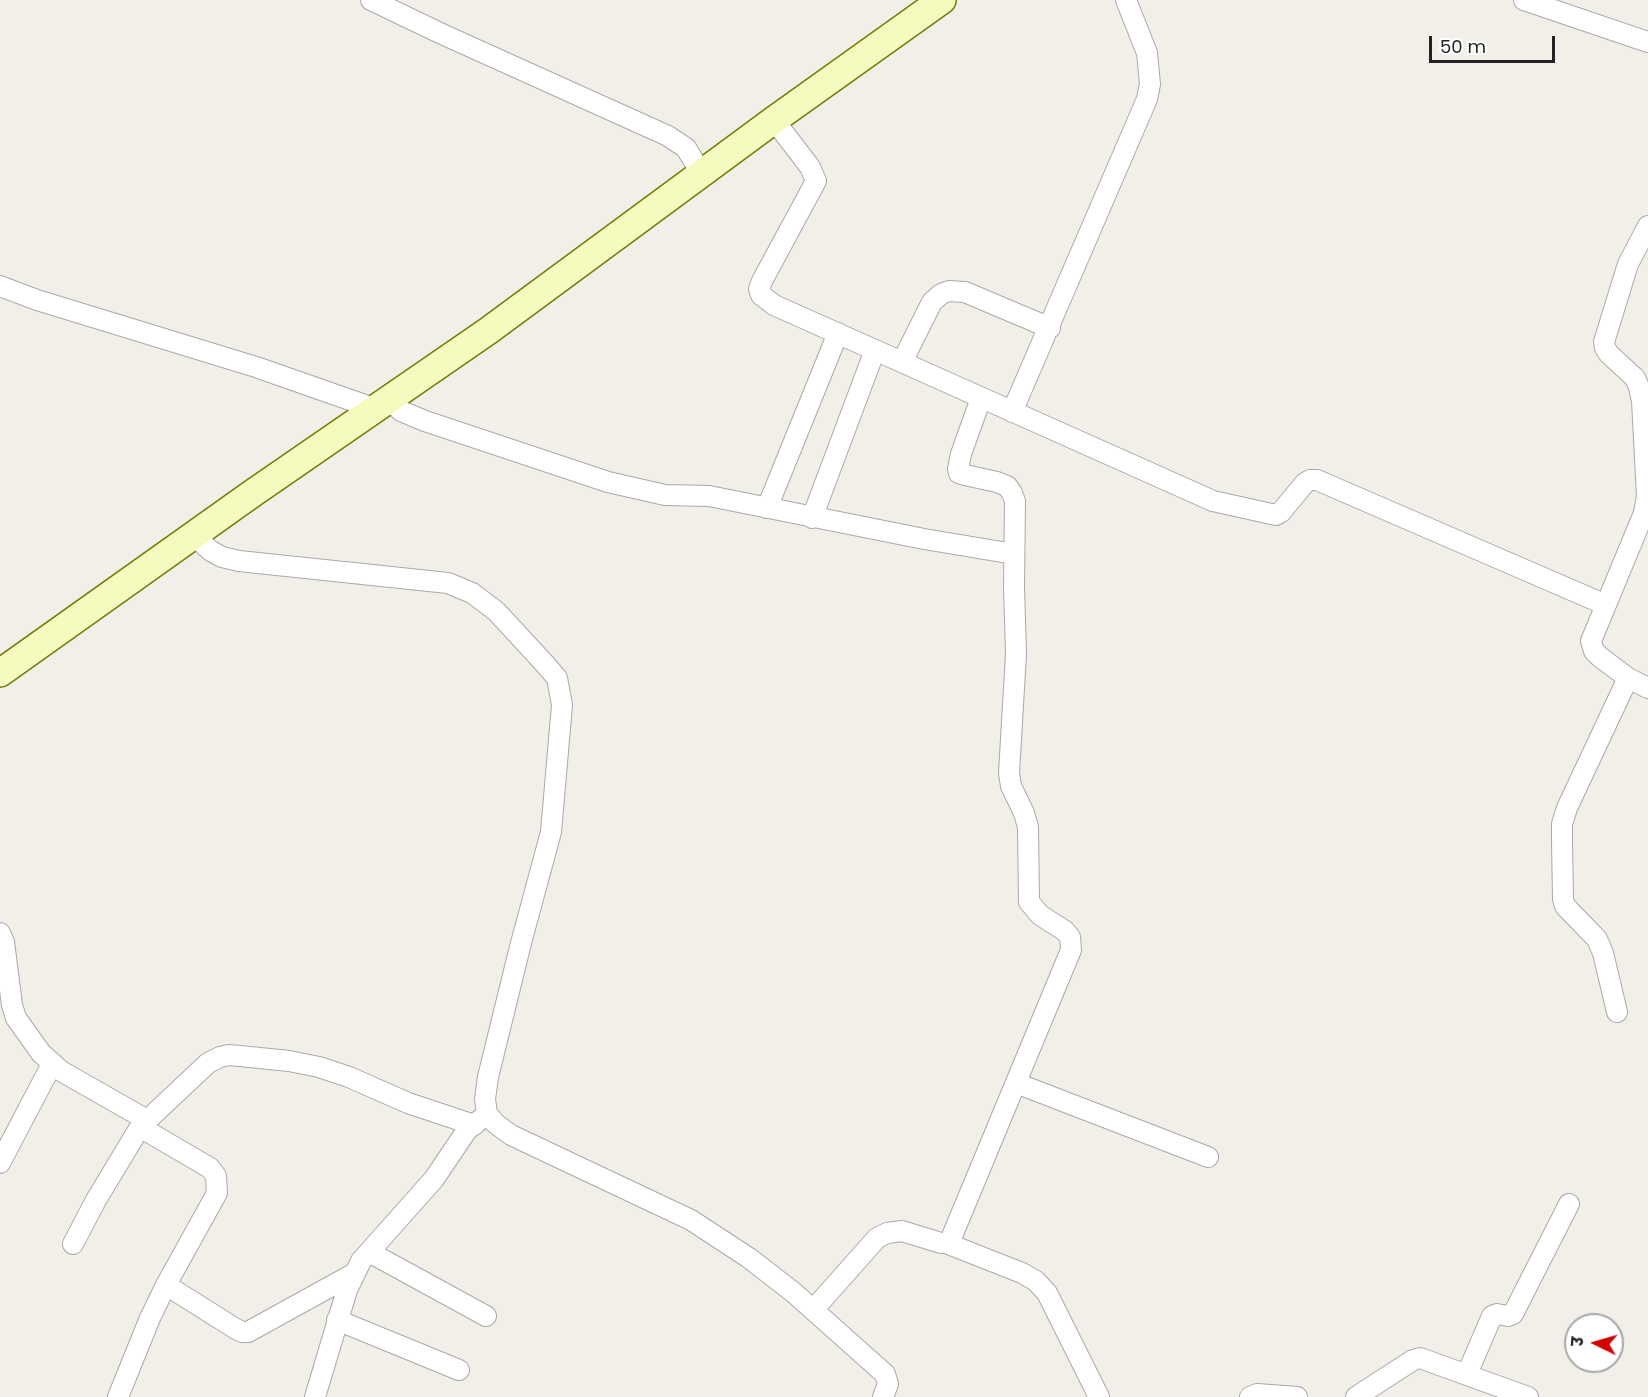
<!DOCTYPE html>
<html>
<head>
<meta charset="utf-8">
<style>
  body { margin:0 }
  #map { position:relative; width:1648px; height:1397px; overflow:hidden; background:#f2efe9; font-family:Poppins,"Noto Sans Devanagari",sans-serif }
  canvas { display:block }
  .north { position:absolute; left:1564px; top:1313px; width:60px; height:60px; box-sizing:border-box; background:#fff; border:2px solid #a7a7a7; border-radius:50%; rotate:275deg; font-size:16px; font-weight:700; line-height:24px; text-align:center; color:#222 }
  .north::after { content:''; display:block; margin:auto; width:21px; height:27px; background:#d40000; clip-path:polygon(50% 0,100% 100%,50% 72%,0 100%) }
  .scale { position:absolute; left:1429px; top:36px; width:126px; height:27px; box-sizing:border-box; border:3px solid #222; border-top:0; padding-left:8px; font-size:18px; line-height:21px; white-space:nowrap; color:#222; -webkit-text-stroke:4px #fff; paint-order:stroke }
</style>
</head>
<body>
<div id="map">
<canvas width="1648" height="1397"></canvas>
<div class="north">उ</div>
<div class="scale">50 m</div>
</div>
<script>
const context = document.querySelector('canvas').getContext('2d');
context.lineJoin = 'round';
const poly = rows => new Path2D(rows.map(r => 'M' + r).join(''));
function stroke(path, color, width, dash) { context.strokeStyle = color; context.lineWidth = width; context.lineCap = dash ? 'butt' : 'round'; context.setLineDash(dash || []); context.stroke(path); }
const minor = poly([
  [371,0,442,34,668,136,686,148,701,173],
  [1524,0,1648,42],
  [774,120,810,167,816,181,762,281,759,289,761,295,774,305,1213,501,1276,515,1281,512,1305,483,1310,480,1317,480,1606,605],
  [1648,226,1628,264,1604,342,1605,348,1609,354,1635,378,1639,387,1642,401,1647,496,1644,513,1591,641,1594,651,1600,657,1628,678,1648,688],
  [0,286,37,300,256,367,376,409],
  [902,362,932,302,941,294,949,291,965,292,1050,328],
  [390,400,401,411,425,421,608,482,665,495,709,496,924,539,1014,554],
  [1012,412,1147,99,1150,84,1147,53,1126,0],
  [767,508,838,333],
  [812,518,875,350],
  [193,535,211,551,222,557,239,561,448,583,472,593,496,611,544,663,557,678,562,705,551,832,521,943,488,1077,485,1099,487,1114,496,1124,511,1135,691,1220,749,1258,793,1292,885,1374,888,1384,883,1397],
  [0,933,4,942,12,1005,16,1018,41,1053,61,1071,147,1120],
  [1617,1012,1603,953,1597,939,1565,906,1563,899,1562,841,1562,824,1567,808,1628,678],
  [1016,1083,1208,1157],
  [0,1163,52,1064],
  [946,1243,1022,1273,1036,1281,1047,1293,1099,1397],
  [73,1244,96,1200,140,1127,208,1063,220,1057,229,1055,240,1056,289,1061,319,1067,349,1077,408,1103,474,1125],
  [369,1252,486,1316],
  [166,1285,236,1329,242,1332,248,1332,355,1273],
  [813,1310,877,1238,887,1233,902,1231,941,1243,946,1243,950,1241,1071,950,1070,937,1065,931,1040,915,1029,902,1028,827,1024,813,1011,786,1009,773,1016,654,1014,587,1015,501,1012,493,1007,486,997,482,965,475,959,473,958,469,961,454,981,398],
  [337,1320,459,1370],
  [1467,1374,1492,1316,1497,1314,1508,1316,1513,1314,1569,1204],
  [118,1397,150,1318,166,1285,217,1193,216,1176,210,1168,140,1127],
  [315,1397,347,1290,361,1261,434,1179,467,1130,481,1119],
  [1250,1397,1257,1394,1297,1397],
  [1356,1397,1413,1360,1420,1358,1528,1397]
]);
const secondary = poly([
  [0,673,253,493,488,331,774,120,942,0]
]);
stroke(minor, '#a9a9a9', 22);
stroke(secondary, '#707d05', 30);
stroke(minor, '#fff', 20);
stroke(secondary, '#f7fabf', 27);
</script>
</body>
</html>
